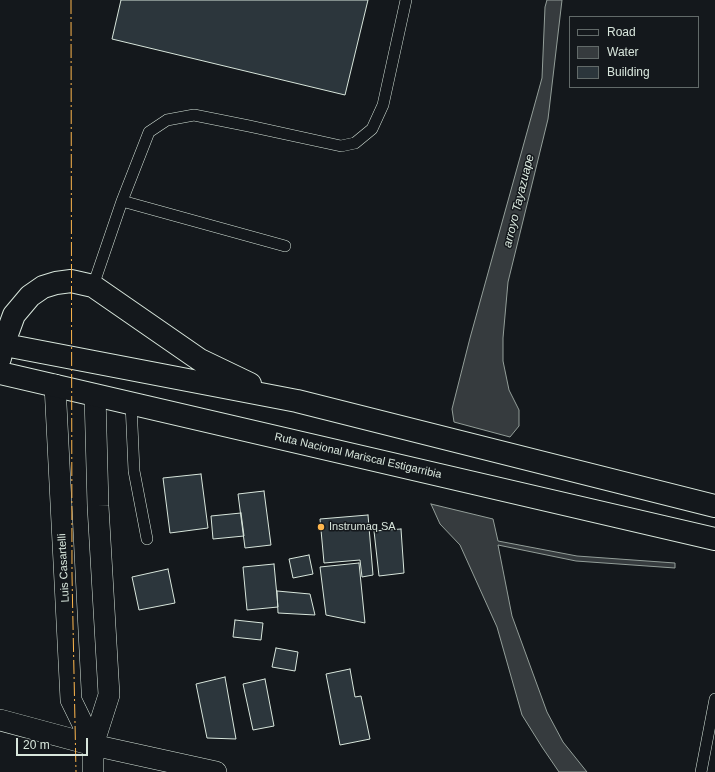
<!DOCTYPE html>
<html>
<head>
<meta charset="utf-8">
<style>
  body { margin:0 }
  #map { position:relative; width:715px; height:772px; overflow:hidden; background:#14181c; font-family:Arial,sans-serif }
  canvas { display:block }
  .legend { position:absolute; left:569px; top:16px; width:130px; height:72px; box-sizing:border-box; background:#14181c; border:1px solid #626a69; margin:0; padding:5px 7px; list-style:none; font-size:12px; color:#d8e6dc }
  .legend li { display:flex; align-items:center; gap:8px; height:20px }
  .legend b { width:20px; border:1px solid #626a69 }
  .scale { position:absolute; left:16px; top:738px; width:72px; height:18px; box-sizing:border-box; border:2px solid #d8e6dc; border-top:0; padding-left:5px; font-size:12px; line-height:14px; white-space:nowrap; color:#d8e6dc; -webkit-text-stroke:3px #14181c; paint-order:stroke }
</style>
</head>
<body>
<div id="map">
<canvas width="715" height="772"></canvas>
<ul class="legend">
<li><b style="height:5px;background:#14181c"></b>Road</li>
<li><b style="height:11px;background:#363b3e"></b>Water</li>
<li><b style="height:11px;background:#2c363c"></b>Building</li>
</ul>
<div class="scale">20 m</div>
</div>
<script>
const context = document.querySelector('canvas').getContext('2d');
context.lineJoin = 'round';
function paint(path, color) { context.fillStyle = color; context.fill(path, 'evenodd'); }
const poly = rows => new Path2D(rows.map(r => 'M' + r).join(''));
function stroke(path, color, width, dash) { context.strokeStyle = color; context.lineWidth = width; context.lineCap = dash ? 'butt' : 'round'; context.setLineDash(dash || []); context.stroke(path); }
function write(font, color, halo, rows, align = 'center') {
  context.font = font + ' Arial,sans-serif'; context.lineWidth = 3; context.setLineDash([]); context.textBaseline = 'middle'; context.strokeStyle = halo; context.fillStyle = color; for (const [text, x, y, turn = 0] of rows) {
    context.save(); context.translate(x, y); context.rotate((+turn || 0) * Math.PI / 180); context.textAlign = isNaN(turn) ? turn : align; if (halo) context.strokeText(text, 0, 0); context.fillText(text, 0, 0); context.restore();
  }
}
const water = poly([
  [547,0,562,0,548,119,508,282,503,338,503,361,509,390,519,410,519,426,510,437,454,422,452,409,470,338,542,78,545,7,547,0],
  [431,504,493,519,498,541,577,556,675,563,675,568,576,561,498,545,512,616,547,712,563,742,587,772,559,772,542,747,522,715,497,627,460,545,440,524,431,504]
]);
paint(water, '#363b3e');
stroke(water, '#939e99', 1);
const building = poly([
  [121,0,368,0,345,95,112,39,121,0],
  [201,474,208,528,170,533,163,478,201,474],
  [264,491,271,545,245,548,238,494,264,491],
  [241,513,244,536,213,539,211,516,241,513],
  [368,515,373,575,362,577,360,560,324,563,320,519,368,515],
  [401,529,404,573,379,576,374,531,401,529],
  [309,555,313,574,293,578,289,559,309,555],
  [359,563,365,623,326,615,320,567,359,563],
  [274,564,278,607,247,610,243,567,274,564],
  [168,569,175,603,139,610,132,577,168,569],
  [277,591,310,594,315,615,278,613,277,591],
  [235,620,263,623,261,640,233,637,235,620],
  [276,648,298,652,295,671,272,667,276,648],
  [350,669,355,697,361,696,370,739,340,745,326,674,350,669],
  [225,677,236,739,207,738,196,684,225,677],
  [265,679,274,726,253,730,243,684,265,679]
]);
paint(building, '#2c363c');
stroke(building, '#d8e6dc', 1);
const lane = poly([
  [122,201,285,246],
  [93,286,122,201,149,132,167,120,194,115,249,126,341,146,355,143,372,129,383,105,406,0],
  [131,403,134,471,147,539],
  [701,772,715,699]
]);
const street = poly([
  [55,385,71,700,93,745],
  [0,720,93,745,216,772],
  [93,772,93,745,109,695,98,506,95,395]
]);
const highway = poly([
  [0,344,297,401,715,506],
  [0,358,3,345,14,315,30,296,43,287,56,283,71,281,93,286,200,360,250,384],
  [0,373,715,539]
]);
stroke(lane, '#d8e6dc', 12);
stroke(street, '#d8e6dc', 22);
stroke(highway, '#d8e6dc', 24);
stroke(lane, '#14181c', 11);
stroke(street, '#14181c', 21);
stroke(highway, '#14181c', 22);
stroke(poly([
  [71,0,72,575,76,772]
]), '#ffb74d', 1, [14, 3, 2, 3]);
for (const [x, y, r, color] of [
  [321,527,4,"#ffb74d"]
]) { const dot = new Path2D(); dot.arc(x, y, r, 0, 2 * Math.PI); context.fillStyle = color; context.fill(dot); stroke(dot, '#14181c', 1.5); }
write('11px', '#d8e6dc', '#14181c', [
  ["Ruta Nacional Mariscal Estigarribia",358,456,13],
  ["Luis Casartelli",64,568,-93]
]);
write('11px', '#d8e6dc', '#14181c', [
  ["Instrumaq SA",329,527]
], 'left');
write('italic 12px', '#d8e6dc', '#14181c', [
  ["arroyo Tayazuape",519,201,-76]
]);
</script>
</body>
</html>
